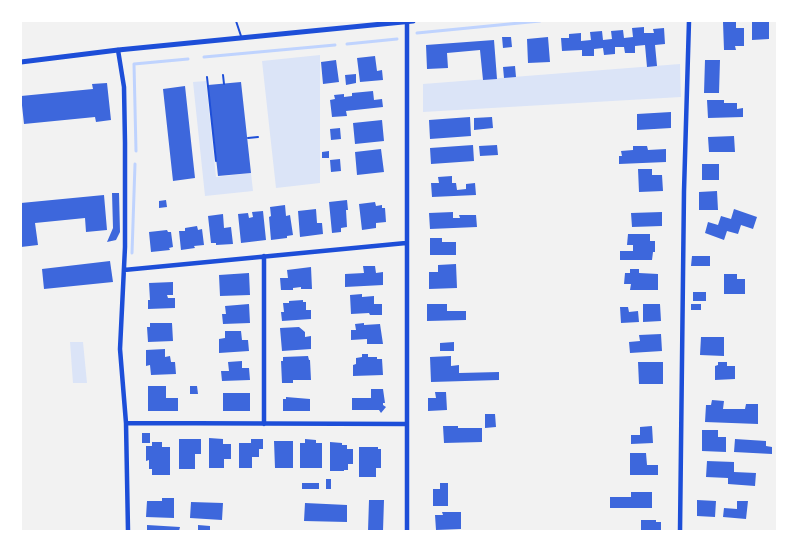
<!DOCTYPE html>
<html>
<head>
<meta charset="utf-8">
<style>
  body { margin:0 }
  #map { position:relative; width:798px; height:552px; overflow:hidden; background:#f2f2f2; font-family:Poppins,sans-serif }
  canvas { display:block }
  .frame { position:absolute; inset:0; border:22px solid #fff; pointer-events:none }
</style>
</head>
<body>
<div id="map">
<canvas width="798" height="552"></canvas>
<div class="frame"></div>
</div>
<script>
const context = document.querySelector('canvas').getContext('2d');
context.lineJoin = 'round';
function paint(path, color) { context.fillStyle = color; context.fill(path, 'evenodd'); }
const poly = rows => new Path2D(rows.map(r => 'M' + r).join(''));
function stroke(path, color, width, dash) { context.strokeStyle = color; context.lineWidth = width; context.lineCap = dash ? 'butt' : 'round'; context.setLineDash(dash || []); context.stroke(path); }
paint(poly([
  [320,55,320,183,276,188,262,61],
  [680,64,681,97,423,112,423,84],
  [206,81,216,177,251,173,253,191,205,196,193,82],
  [70,342,83,342,87,383,73,383]
]), '#dbe4f7');
stroke(poly([
  [417,33,540,21],
  [347,44,397,39],
  [204,57,335,45],
  [136,151,134,64,188,59],
  [132,253,135,164]
]), '#bfd3fe', 3);
paint(poly([
  [736,21,736,28,744,28,744,46,735,46,736,50,724,50,723,22],
  [752,21,769,21,769,39,752,40],
  [644,27,644,33,654,33,653,29,664,28,665,44,655,45,657,66,647,67,645,45,635,46,635,53,625,53,624,47,615,47,615,54,604,55,603,48,594,49,594,56,582,56,582,50,562,51,561,38,569,38,569,34,581,33,581,41,591,40,590,32,602,31,603,40,612,39,611,31,623,30,624,38,633,37,632,28],
  [502,37,511,37,512,47,503,48],
  [548,37,550,62,528,63,527,39],
  [494,40,497,79,483,80,480,50,447,53,448,68,427,69,426,45],
  [375,56,377,71,382,70,383,80,360,82,357,58],
  [336,60,339,82,323,84,321,62],
  [705,60,720,60,719,93,704,93],
  [515,66,516,77,504,78,503,67],
  [356,74,356,83,346,85,345,75],
  [241,82,251,173,218,176,208,85],
  [107,83,111,120,96,122,95,117,24,124,21,96,93,89,92,84],
  [185,86,195,178,173,181,163,89],
  [373,91,374,100,382,99,383,107,346,111,347,116,332,117,330,100,335,99,334,95,344,94,344,97,352,96,352,93],
  [707,100,724,100,724,103,737,103,737,109,743,108,743,117,708,118],
  [671,112,671,128,637,130,637,114],
  [470,117,471,136,430,139,429,120],
  [492,117,493,128,474,130,474,118],
  [382,120,384,141,355,144,353,123],
  [340,128,341,139,331,140,330,129],
  [734,136,735,152,709,152,708,137],
  [473,145,474,161,431,164,430,148],
  [497,145,498,155,480,156,479,146],
  [633,146,647,146,648,150,666,149,666,162,619,164,619,156,622,156,621,151,633,150],
  [381,149,384,172,357,175,355,152],
  [329,151,329,158,322,158,322,152],
  [340,159,341,171,331,172,330,160],
  [702,164,719,164,719,180,702,180],
  [638,169,652,169,652,175,662,175,663,191,639,192],
  [452,176,452,183,456,183,457,190,466,189,466,184,475,183,476,195,432,197,431,183,439,183,438,177],
  [717,191,718,210,699,210,699,192],
  [112,193,119,193,120,232,116,240,107,242,113,228],
  [104,195,107,230,86,232,85,218,35,223,38,245,21,247,21,203],
  [166,200,167,207,159,208,159,201],
  [347,200,348,210,346,210,347,227,341,228,341,232,332,233,329,202],
  [375,202,376,206,382,205,382,208,385,208,386,222,376,223,376,228,362,230,359,204],
  [285,205,286,216,290,215,293,235,287,236,287,238,271,240,269,217,271,216,270,207],
  [316,209,317,223,322,223,323,234,300,237,298,211],
  [734,209,757,217,753,229,741,225,738,234,727,231,724,240,705,233,708,222,718,225,721,216,731,219],
  [263,211,266,240,241,243,238,214,248,213,249,218,253,217,252,212],
  [453,212,453,218,460,218,459,215,476,215,477,227,430,229,429,213],
  [662,212,662,226,632,227,631,213],
  [223,214,224,228,231,227,233,244,216,245,216,243,211,243,208,216],
  [197,226,198,230,202,229,204,245,194,246,195,248,181,250,179,231,185,231,185,228],
  [167,230,168,232,171,232,173,247,169,248,170,250,151,252,149,232],
  [628,234,650,234,650,241,655,241,655,252,653,252,652,260,620,260,620,251,633,251,633,245,627,245],
  [430,238,442,238,442,242,456,242,456,255,430,255],
  [692,256,710,256,710,266,691,266],
  [110,261,113,282,44,289,42,269],
  [456,264,457,288,429,289,429,272,438,272,438,265],
  [363,266,375,266,376,273,383,272,383,285,345,287,345,274,364,273],
  [311,267,312,289,301,289,301,287,293,288,293,290,281,290,280,278,288,278,287,270],
  [630,269,639,269,639,273,658,274,658,290,630,290,631,284,624,284,625,273,630,273],
  [249,273,250,295,220,296,219,275],
  [724,274,737,274,737,279,745,279,745,294,724,294],
  [173,282,173,295,167,295,168,298,175,298,175,308,148,309,148,300,150,300,149,283],
  [693,292,706,292,706,301,693,301],
  [362,294,362,297,374,296,374,304,382,304,382,315,370,315,369,313,351,314,350,295],
  [303,300,303,302,306,302,306,310,311,310,311,319,282,321,281,312,284,312,283,303,289,303,289,301],
  [249,304,250,323,223,324,222,314,226,314,225,306],
  [427,304,447,304,447,311,466,311,466,320,427,321],
  [643,304,660,304,661,321,643,322],
  [691,304,701,304,701,310,691,310],
  [620,307,628,307,629,312,638,311,639,322,621,323],
  [150,323,172,323,173,341,148,342,147,327,150,327],
  [364,323,364,325,380,324,383,344,367,344,367,339,351,340,351,330,356,330,355,324],
  [299,327,305,332,305,337,311,336,311,349,282,351,280,328],
  [225,331,241,331,242,340,248,340,249,351,219,353,219,339,225,338],
  [661,334,662,351,630,353,629,342,640,341,639,335],
  [701,337,724,337,724,356,700,355],
  [454,342,454,351,440,351,440,343],
  [165,349,165,357,170,356,171,362,175,362,176,374,151,375,150,365,146,366,146,350],
  [362,354,368,354,368,357,377,357,377,359,382,359,383,375,353,376,353,365,356,364,356,358,362,357],
  [308,356,309,360,310,360,311,380,293,380,293,383,282,383,281,361,283,361,283,357],
  [451,356,451,366,459,365,459,373,499,372,499,380,431,382,430,357],
  [242,361,242,368,249,368,250,380,222,381,221,371,229,371,228,362],
  [638,362,663,362,663,384,639,384],
  [718,362,727,362,727,366,735,366,735,379,715,380,715,366,718,365],
  [148,386,166,386,166,398,178,398,178,411,148,411],
  [190,386,197,386,198,394,190,394],
  [371,389,383,389,385,403,383,403,383,405,386,407,381,413,379,410,352,410,352,398,371,398],
  [435,392,446,392,447,410,428,411,428,398,436,398],
  [223,393,250,393,250,411,223,411],
  [286,397,310,399,310,411,283,411,283,399,286,399],
  [712,400,724,401,723,409,745,409,746,404,758,404,758,424,705,422,706,405,711,405],
  [485,414,495,414,496,427,485,428],
  [443,426,458,426,458,428,482,428,482,442,444,443],
  [652,426,653,443,631,444,631,435,640,435,640,427],
  [702,430,718,430,718,437,726,437,726,452,702,451],
  [142,433,150,433,150,443,142,443],
  [209,438,223,439,223,444,231,444,231,459,224,459,224,468,209,468],
  [179,439,201,439,201,454,195,454,195,469,179,469],
  [251,439,263,439,263,449,259,449,259,457,252,457,252,468,239,468,239,443,251,443],
  [305,439,316,440,316,443,322,443,322,468,300,468,300,443,305,443],
  [735,439,766,441,766,446,772,447,772,454,734,452],
  [274,441,293,441,293,468,275,468],
  [152,442,162,442,162,447,170,447,170,475,152,475,152,469,149,469,149,460,146,461,146,446,152,446],
  [330,442,342,443,342,445,347,445,347,449,353,449,353,464,348,464,348,470,344,470,344,471,330,471],
  [359,447,378,447,378,449,381,449,381,468,376,468,376,477,359,477],
  [630,453,646,453,647,465,658,465,658,475,630,475],
  [707,461,734,462,734,472,756,473,755,486,728,484,728,478,706,477],
  [326,479,331,479,331,489,326,489],
  [302,483,319,483,319,489,302,489],
  [440,483,448,483,448,506,433,506,433,489,440,489],
  [631,492,652,492,652,508,610,508,610,497,631,497],
  [162,498,174,498,174,518,146,517,147,501,162,501],
  [369,500,384,500,383,531,368,531],
  [697,500,716,501,715,517,697,516],
  [737,501,748,501,746,519,723,517,724,508,737,509],
  [191,502,223,503,222,520,190,518],
  [305,503,347,505,347,522,304,521],
  [442,512,461,512,461,529,436,530,435,515,443,515],
  [641,520,656,520,656,522,661,522,661,531,641,531],
  [147,525,180,527,179,531,147,531],
  [198,525,210,526,210,531,198,531]
]), '#3d67dc');
stroke(poly([
  [223,75,224,84],
  [207,77,216,161],
  [248,138,258,137]
]), '#1d4ed8', 2);
stroke(poly([
  [236,21,241,36]
]), '#1d4ed8', 2);
stroke(poly([
  [407,22,407,531],
  [118,50,124,87,125,143,125,247,120,349,126,423,128,531],
  [264,256,264,424],
  [124,270,406,243],
  [126,423,407,424],
  [680,531,684,191,689,21]
]), '#1d4ed8', 4.5);
stroke(poly([
  [21,62,118,50,413,21]
]), '#1d4ed8', 5);
</script>
</body>
</html>
